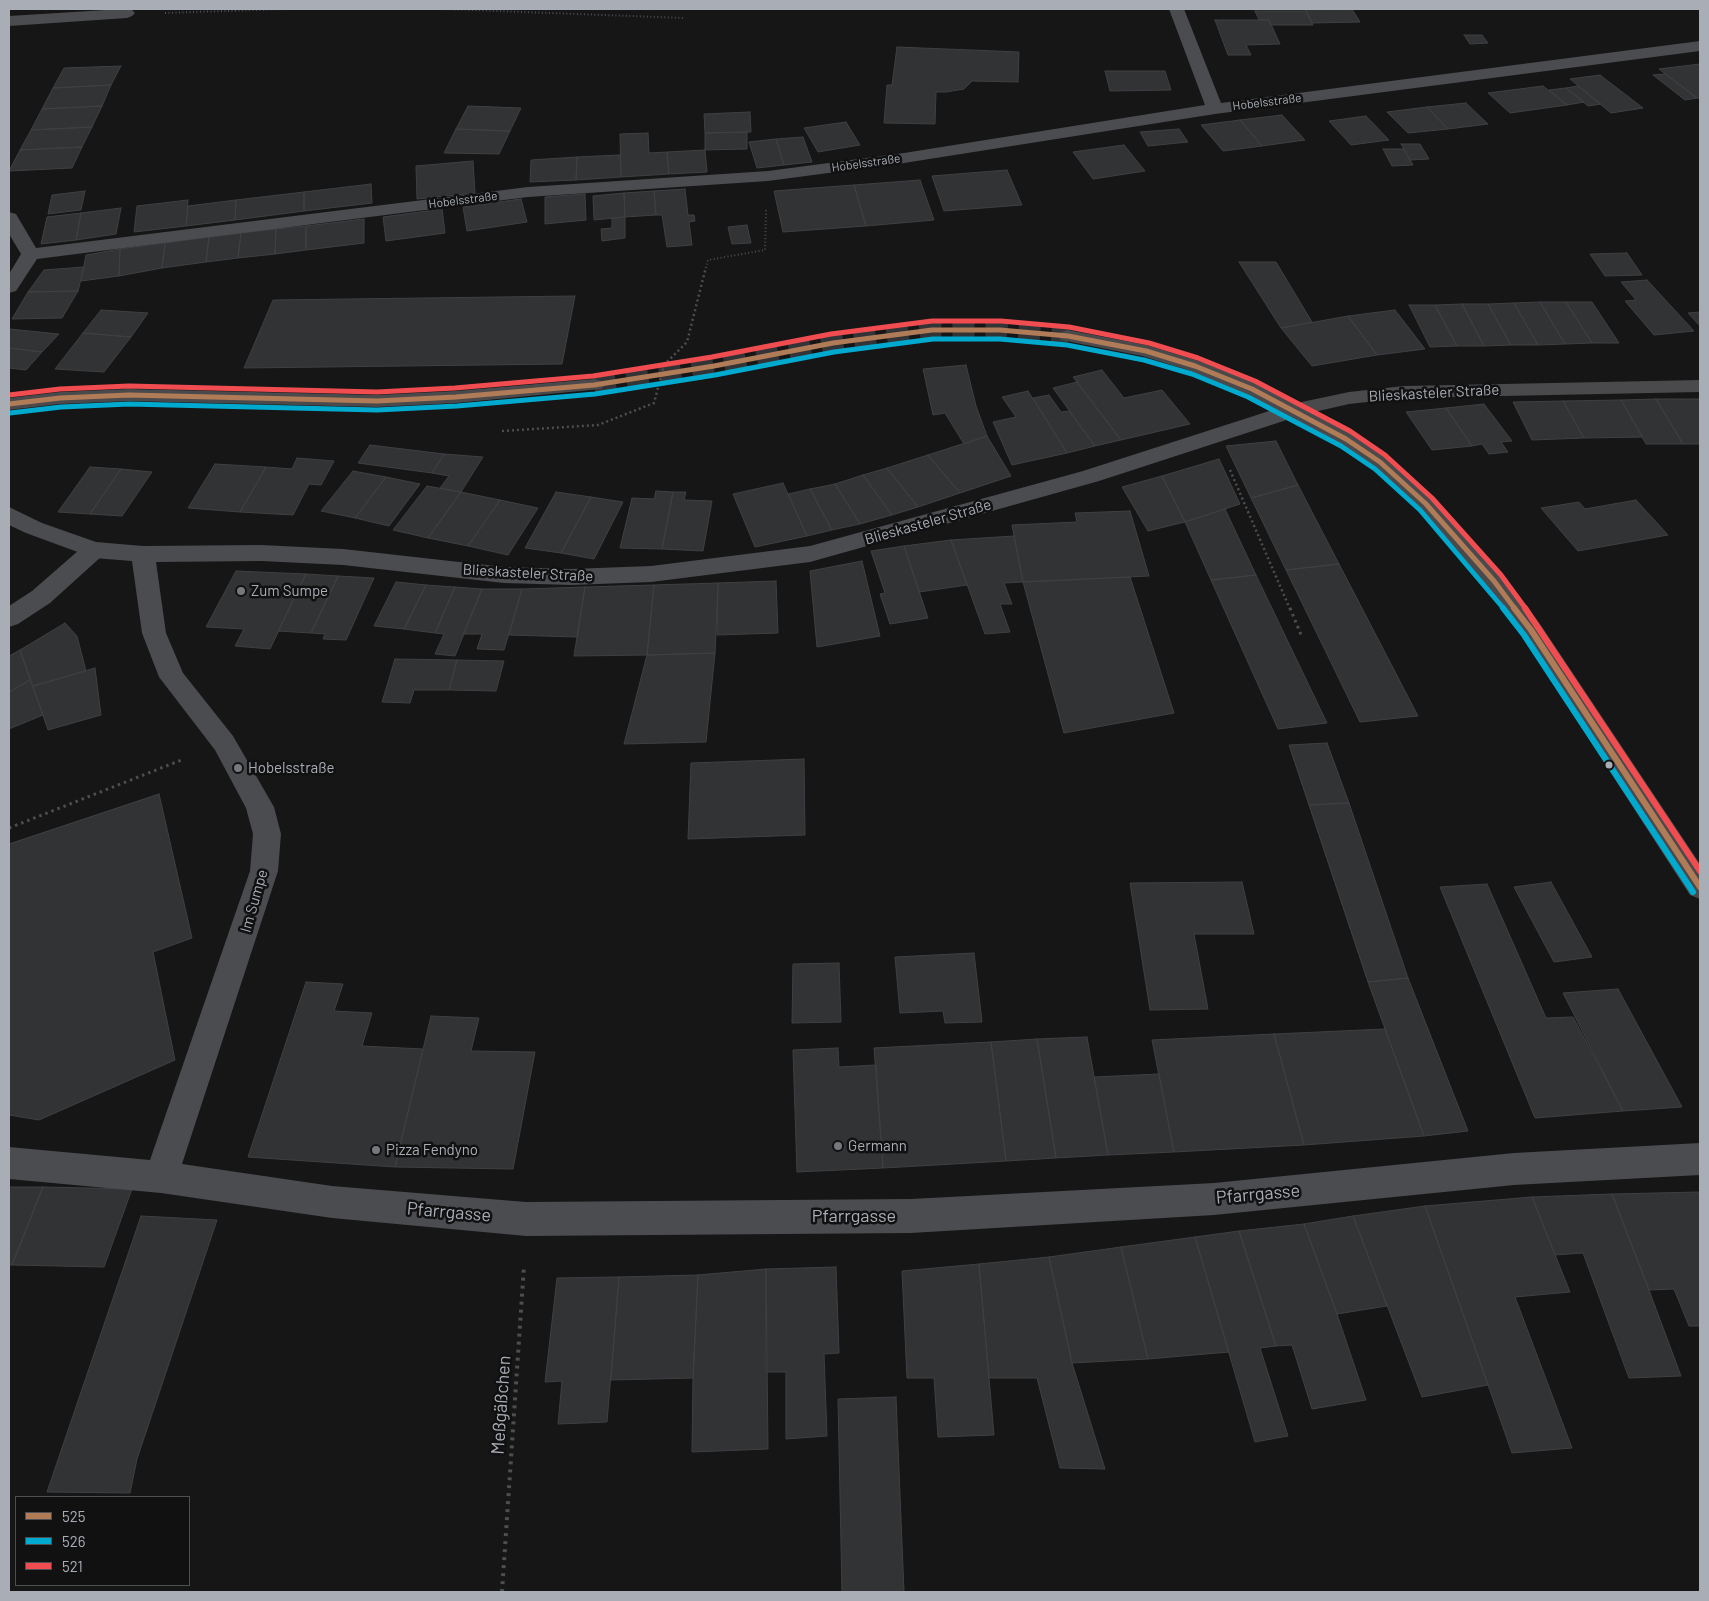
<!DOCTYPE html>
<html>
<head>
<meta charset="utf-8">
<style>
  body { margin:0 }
  #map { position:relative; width:1709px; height:1601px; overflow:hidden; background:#161617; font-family:Barlow,sans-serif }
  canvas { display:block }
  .frame { position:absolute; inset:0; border:10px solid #a9adb5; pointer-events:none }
  .legend { position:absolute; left:15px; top:1496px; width:175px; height:90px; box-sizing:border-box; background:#111112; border:1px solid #4e4f53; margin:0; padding:6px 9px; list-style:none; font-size:15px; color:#a9adb5 }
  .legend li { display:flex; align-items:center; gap:10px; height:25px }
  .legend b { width:25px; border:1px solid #4e4f53 }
</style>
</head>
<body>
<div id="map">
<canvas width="1709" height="1601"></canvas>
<div class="frame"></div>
<ul class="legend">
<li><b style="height:6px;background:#b07c57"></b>525</li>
<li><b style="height:6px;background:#00a9ce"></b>526</li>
<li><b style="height:6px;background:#f14d50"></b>521</li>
</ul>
</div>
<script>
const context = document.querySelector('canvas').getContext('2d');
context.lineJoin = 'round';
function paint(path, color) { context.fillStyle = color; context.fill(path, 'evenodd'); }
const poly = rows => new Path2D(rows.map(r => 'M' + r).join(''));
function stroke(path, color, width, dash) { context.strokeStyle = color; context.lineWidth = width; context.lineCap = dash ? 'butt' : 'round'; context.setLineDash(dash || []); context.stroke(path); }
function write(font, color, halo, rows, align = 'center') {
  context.font = font + ' Barlow,sans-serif'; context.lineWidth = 5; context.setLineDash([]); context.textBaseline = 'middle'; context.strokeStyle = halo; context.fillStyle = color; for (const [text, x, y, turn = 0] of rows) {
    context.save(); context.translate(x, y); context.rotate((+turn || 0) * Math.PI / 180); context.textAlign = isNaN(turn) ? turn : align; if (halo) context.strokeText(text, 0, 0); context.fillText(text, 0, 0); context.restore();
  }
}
const building = poly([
  [1305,9,1352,9,1360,22,1312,23,1305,9],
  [1255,11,1306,11,1313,25,1271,25,1269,20,1259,20,1255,11],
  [1215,20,1269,20,1280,44,1246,45,1251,55,1228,55,1215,20],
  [1464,35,1482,35,1488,43,1470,44,1464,35],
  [897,47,1019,52,1018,82,972,81,964,89,946,92,936,92,935,124,884,123,887,85,892,85,897,47],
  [1700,64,1700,98,1697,98,1659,69,1700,64],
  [121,66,111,85,53,88,64,68,121,66],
  [1105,71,1165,71,1171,90,1110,91,1105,71],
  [1665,74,1697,98,1685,100,1653,75,1665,74],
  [1600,75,1643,108,1611,113,1570,79,1600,75],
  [111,85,102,106,42,109,53,88,111,85],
  [1543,86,1567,105,1510,113,1488,93,1543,86],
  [1578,86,1601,104,1588,106,1566,88,1578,86],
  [1566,88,1584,102,1567,105,1549,90,1566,88],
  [1466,103,1488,124,1448,129,1427,107,1466,103],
  [102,106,92,127,31,130,42,109,102,106],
  [468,106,521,108,510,131,456,129,468,106],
  [1427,107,1448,129,1408,133,1387,112,1427,107],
  [750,112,751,132,705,133,704,114,750,112],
  [1282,115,1305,140,1262,146,1240,120,1282,115],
  [1366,116,1389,140,1351,145,1329,121,1366,116],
  [1240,120,1262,146,1223,151,1201,125,1240,120],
  [846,122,860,145,818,152,804,128,846,122],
  [92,127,82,147,20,150,31,130,92,127],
  [456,129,510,131,499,154,444,153,456,129],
  [1179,129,1188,142,1148,146,1140,132,1179,129],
  [747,132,747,149,705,150,705,133,747,132],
  [648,133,649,153,667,152,669,174,621,177,620,134,648,133],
  [803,137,812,162,784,165,776,139,803,137],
  [776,139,784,165,757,168,749,142,776,139],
  [1401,144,1420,144,1429,159,1410,160,1401,144],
  [1124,145,1145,171,1093,179,1073,152,1124,145],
  [82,147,72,168,9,171,20,150,82,147],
  [1383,149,1404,149,1413,165,1392,166,1383,149],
  [705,150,707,172,669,174,667,152,705,150],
  [620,155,621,177,576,180,577,157,620,155],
  [577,157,576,180,530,182,531,160,577,157],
  [473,161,475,193,417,199,416,166,473,161],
  [1007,170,1022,205,944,211,932,176,1007,170],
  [920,180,934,220,866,226,854,185,920,180],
  [371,184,372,203,304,211,304,192,371,184],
  [854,185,866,226,783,232,774,191,854,185],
  [685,189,688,215,694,215,695,221,689,222,692,245,667,247,662,215,656,215,654,191,685,189],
  [85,191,81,210,48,214,52,195,85,191],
  [654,191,656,215,625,217,624,193,654,191],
  [304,192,304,211,235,220,236,200,304,192],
  [624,193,625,217,594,220,593,196,624,193],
  [585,194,586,220,545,224,545,197,585,194],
  [521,199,527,222,467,231,463,207,521,199],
  [188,200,186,226,134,232,137,206,188,200],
  [236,200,235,220,186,226,188,206,236,200],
  [121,208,116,234,76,240,81,213,121,208],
  [442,209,445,233,386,241,383,217,442,209],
  [81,213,76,240,41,244,47,217,81,213],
  [625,217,625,238,602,241,601,229,612,228,612,218,625,217],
  [364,219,364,243,306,250,306,226,364,219],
  [747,225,751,243,732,244,728,227,747,225],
  [306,226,306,250,275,254,276,229,306,226],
  [276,229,275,254,238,258,241,233,276,229],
  [241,233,238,258,206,262,209,237,241,233],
  [209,237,206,262,162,268,165,243,209,237],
  [165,243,162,268,119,276,120,249,165,243],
  [120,249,119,276,81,281,86,255,120,249],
  [1627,253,1642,275,1605,276,1590,254,1627,253],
  [1239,262,1276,262,1312,322,1281,328,1239,262],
  [84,267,78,291,28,292,44,270,84,267],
  [1647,280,1694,331,1654,335,1625,301,1636,300,1621,282,1647,280],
  [78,291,62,318,12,319,28,292,78,291],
  [575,296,562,364,244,368,273,300,575,296],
  [1540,302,1566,302,1592,343,1565,344,1540,302],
  [1540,302,1565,344,1538,345,1514,303,1540,302],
  [1566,302,1592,302,1619,343,1592,343,1566,302],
  [1514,303,1538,345,1511,345,1488,304,1514,303],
  [1462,304,1488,304,1511,345,1484,346,1462,304],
  [1462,304,1484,346,1457,346,1435,305,1462,304],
  [1409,305,1435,305,1457,346,1430,347,1409,305],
  [101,310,148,313,131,337,83,333,101,310],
  [1395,310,1425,349,1377,355,1348,316,1395,310],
  [1700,312,1700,326,1688,313,1700,312],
  [1348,316,1377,355,1312,366,1281,328,1348,316],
  [9,329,59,334,42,352,9,348,9,329],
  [83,333,131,337,104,372,55,369,83,333],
  [9,348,42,352,26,370,9,368,9,348],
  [966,365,976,406,987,436,964,444,945,413,933,415,923,369,966,365],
  [1102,370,1124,398,1162,390,1190,424,1121,440,1073,377,1102,370],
  [1077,382,1121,440,1095,446,1053,388,1077,382],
  [1028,391,1067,453,1012,465,993,422,1016,417,1002,397,1028,391],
  [1049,395,1061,412,1069,411,1095,446,1067,453,1033,398,1049,395],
  [1656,399,1700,399,1700,444,1683,444,1656,399],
  [1656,399,1683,444,1646,444,1621,400,1656,399],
  [1621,400,1643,437,1584,438,1563,401,1621,400],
  [1563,401,1584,438,1532,440,1513,402,1563,401],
  [1484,404,1512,441,1501,442,1508,452,1489,454,1482,444,1472,446,1446,408,1484,404],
  [1446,408,1472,446,1432,450,1406,412,1446,408],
  [987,436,1011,476,960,493,928,455,987,436],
  [1276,441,1298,485,1251,498,1226,446,1276,441],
  [370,445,444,454,432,473,358,463,370,445],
  [444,454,483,457,461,492,440,488,449,476,432,473,444,454],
  [928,455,960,493,918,507,887,468,928,455],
  [297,458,334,461,321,485,309,484,293,515,240,512,266,467,292,469,297,458],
  [1219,459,1240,504,1185,522,1162,476,1219,459],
  [215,464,266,467,240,512,188,508,215,464],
  [90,467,121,469,90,514,58,512,90,467],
  [887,468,918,507,892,515,863,475,887,468],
  [121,469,152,472,122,516,90,514,121,469],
  [353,471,386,477,355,518,321,511,353,471],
  [863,475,892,515,860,524,835,484,863,475],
  [1162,476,1185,522,1148,531,1122,487,1162,476],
  [386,477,420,484,389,526,355,518,386,477],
  [783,483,807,536,755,547,733,494,783,483],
  [835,484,860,524,832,530,810,489,835,484],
  [1298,485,1339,564,1286,570,1251,498,1298,485],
  [427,486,461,492,428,538,393,530,427,486],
  [810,489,832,530,807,536,788,494,810,489],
  [656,491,673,492,662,549,620,548,632,498,654,499,656,491],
  [461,492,500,500,468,546,428,538,461,492],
  [556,492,591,497,561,553,525,548,556,492],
  [673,492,686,492,684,500,712,501,703,551,662,549,673,492],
  [591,497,623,502,594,559,561,553,591,497],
  [500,500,538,508,508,555,468,546,500,500],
  [1636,500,1668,535,1578,551,1541,508,1579,502,1585,509,1636,500],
  [1225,509,1256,575,1211,580,1185,522,1225,509],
  [1130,511,1149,576,1023,582,1012,525,1077,522,1075,513,1130,511],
  [1014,536,1023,582,1004,583,1012,604,1000,604,1010,632,985,634,951,540,1014,536],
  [951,540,967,585,919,592,904,546,951,540],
  [904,546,928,618,890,624,880,594,885,593,871,551,904,546],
  [862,561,880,636,817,647,810,571,862,561],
  [1339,564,1418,716,1360,722,1286,570,1339,564],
  [236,571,306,574,270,649,235,646,244,629,206,627,236,571],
  [306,574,338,576,311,633,278,631,306,574],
  [1256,575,1327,723,1278,729,1211,580,1256,575],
  [338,576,374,578,346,640,323,639,325,634,311,633,338,576],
  [1130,577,1174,713,1064,733,1023,582,1130,577],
  [776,581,778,633,717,635,718,583,776,581],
  [396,582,426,585,404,629,374,626,396,582],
  [718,583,715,653,647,655,654,585,718,583],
  [426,585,455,587,435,633,404,629,426,585],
  [654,585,647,655,574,656,585,587,654,585],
  [455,587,482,589,455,656,435,654,444,634,435,633,455,587],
  [585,587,577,637,509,635,522,589,585,587],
  [482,589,522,589,504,650,477,649,482,634,463,634,482,589],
  [65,623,77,636,86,671,33,686,20,650,65,623],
  [20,650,30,680,9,692,9,656,20,650],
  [715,653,706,742,624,744,647,655,715,653],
  [395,659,457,660,449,690,414,690,410,703,382,702,395,659],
  [457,660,504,661,496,691,449,690,457,660],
  [95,668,101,715,48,730,33,686,95,668],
  [30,680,43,715,9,729,9,692,30,680],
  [1327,743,1349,803,1309,805,1289,745,1327,743],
  [804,759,805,835,688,839,691,763,804,759],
  [159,794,192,938,153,952,175,1060,39,1120,9,1115,9,844,159,794],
  [1349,803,1408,978,1368,982,1309,805,1349,803],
  [1242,882,1254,934,1194,934,1208,1009,1150,1010,1130,883,1242,882],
  [1551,882,1592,957,1554,962,1514,887,1551,882],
  [1487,884,1546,1018,1573,1017,1623,1111,1535,1118,1440,887,1487,884],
  [974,953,982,1022,945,1023,943,1011,900,1013,895,957,974,953],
  [839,963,841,1022,792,1023,793,964,839,963],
  [1408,978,1468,1131,1424,1136,1368,982,1408,978],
  [306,982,343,984,334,1011,372,1013,362,1046,423,1049,395,1167,248,1157,306,982],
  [1618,989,1682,1107,1623,1111,1563,993,1618,989],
  [431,1016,479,1018,471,1051,535,1052,513,1169,395,1167,431,1016],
  [1385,1029,1424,1136,1304,1145,1274,1034,1385,1029],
  [1274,1034,1304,1145,1174,1152,1152,1040,1274,1034],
  [1087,1037,1108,1155,1056,1158,1037,1039,1087,1037],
  [1037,1039,1056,1158,1006,1161,991,1042,1037,1039],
  [991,1042,1006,1161,883,1168,874,1048,991,1042],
  [838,1048,839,1067,876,1065,883,1168,797,1172,793,1050,838,1048],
  [1159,1074,1174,1152,1108,1155,1094,1077,1159,1074],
  [9,1187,43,1187,12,1265,9,1265,9,1187],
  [43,1187,132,1189,104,1267,12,1265,43,1187],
  [1700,1192,1700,1326,1689,1326,1674,1289,1649,1290,1612,1194,1700,1192],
  [1612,1194,1649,1290,1681,1376,1629,1378,1583,1253,1555,1255,1532,1197,1612,1194],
  [1532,1197,1570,1292,1515,1297,1572,1448,1512,1453,1425,1206,1532,1197],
  [1425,1206,1488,1385,1422,1397,1353,1216,1425,1206],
  [141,1216,217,1220,137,1459,130,1493,47,1492,141,1216],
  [1353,1216,1387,1306,1337,1314,1304,1224,1353,1216],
  [1304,1224,1337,1314,1366,1400,1312,1409,1292,1345,1276,1346,1239,1231,1304,1224],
  [1239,1231,1276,1346,1260,1348,1288,1436,1255,1442,1195,1237,1239,1231],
  [1195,1237,1229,1352,1148,1359,1121,1247,1195,1237],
  [1121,1247,1148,1359,1072,1363,1049,1257,1121,1247],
  [1049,1257,1072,1363,1105,1469,1060,1468,1037,1378,989,1378,979,1264,1049,1257],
  [979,1264,994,1435,938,1437,934,1378,907,1378,902,1271,979,1264],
  [836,1267,839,1353,824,1354,827,1436,786,1439,786,1372,766,1372,766,1269,836,1267],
  [766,1269,768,1449,692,1452,693,1378,698,1275,766,1269],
  [698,1275,693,1378,611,1380,619,1277,698,1275],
  [619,1277,607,1422,558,1424,562,1381,545,1382,557,1278,619,1277],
  [896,1397,904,1592,842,1592,838,1399,896,1397]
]);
paint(building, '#323334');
stroke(building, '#3f4043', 1);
stroke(poly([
  [594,385,714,366,833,343,932,330,1000,330,1068,336]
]), '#333437', 22, [22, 11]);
stroke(poly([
  [444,9,684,18],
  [165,13,286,9],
  [706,268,708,260,765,250,766,210]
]), '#4d4e50', 2, [1, 2.5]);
stroke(poly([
  [502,431,598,425,654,403,664,365,687,342,706,267],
  [1230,470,1290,609]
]), '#4d4e50', 2.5, [2, 3]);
stroke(poly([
  [1290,608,1302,637],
  [9,828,184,759]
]), '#4d4e50', 3, [2.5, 4]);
stroke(poly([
  [502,1592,524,1266]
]), '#4d4e50', 4, [3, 5]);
paint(poly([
  [122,9,132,10,135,13,132,16,127,18,9,26,9,16,122,9],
  [94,542,102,544,106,550,102,556,50,603,18,624,9,627,9,606,32,591,86,544,94,542]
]), '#4b4c4f');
paint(poly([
  [1169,9,1184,9,1221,103,1700,41,1700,51,1215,114,904,163,768,181,528,197,37,259,16,291,9,293,9,274,21,254,9,234,9,212,16,214,36,248,528,187,768,171,904,153,1205,105,1169,9],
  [1294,403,1302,405,1305,410,1302,415,1099,481,810,562,651,582,571,585,504,583,343,565,261,561,156,562,166,633,183,673,233,736,274,807,281,834,278,871,182,1164,332,1186,526,1202,911,1199,1214,1183,1514,1153,1700,1143,1700,1175,1514,1185,1214,1215,911,1233,526,1236,332,1218,161,1193,9,1179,9,1147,150,1160,250,871,253,834,246,808,215,750,159,677,142,633,132,561,94,558,26,533,9,525,9,507,42,523,96,542,143,546,261,545,343,549,504,567,571,569,651,566,810,546,1083,471,1294,403]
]), '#4b4c4f');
paint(poly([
  [1068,330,1146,345,1202,362,1259,384,1297,403,1349,392,1404,386,1700,380,1700,392,1404,398,1349,404,1314,412,1354,434,1388,457,1434,499,1503,575,1540,624,1700,864,1700,899,1690,895,1522,636,1485,587,1418,509,1372,467,1338,444,1245,394,1188,370,1142,356,1061,340,1058,336,1061,332,1068,330],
  [594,379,601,381,605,385,601,389,456,403,377,407,129,401,60,404,9,410,9,398,60,392,129,389,377,395,456,391,594,379]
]), '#4a4a4c');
stroke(poly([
  [9,404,60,398,129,395,377,401,456,397,594,385,714,366,833,343,932,330,1000,330,1068,336,1146,351,1195,366,1252,389,1346,439,1380,462,1426,504,1494,581,1515,609]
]), '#b07c57', 5);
stroke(poly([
  [1514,608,1531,630,1700,887]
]), '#b07c57', 6);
stroke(poly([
  [10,413,61,407,129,404,377,410,457,406,595,394,715,375,834,352,933,339,1000,339,1067,345,1144,360,1192,374,1248,397,1341,446,1375,469,1420,510,1504,609]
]), '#00a9ce', 5);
stroke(poly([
  [1503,608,1524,635,1693,892]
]), '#00a9ce', 6);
stroke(poly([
  [9,395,60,389,129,386,377,392,455,388,593,376,712,357,831,334,932,321,1001,321,1069,327,1149,343,1198,358,1255,381,1350,431,1385,455,1432,498,1501,575,1526,609]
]), '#f14d50', 5);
stroke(poly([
  [1525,608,1700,871]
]), '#f14d50', 6);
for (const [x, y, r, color] of [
  [241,591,5,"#76787e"],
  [1609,765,4.5,"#a9adb5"],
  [238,768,5,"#76787e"],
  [838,1146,5,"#76787e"],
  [376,1150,5,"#76787e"]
]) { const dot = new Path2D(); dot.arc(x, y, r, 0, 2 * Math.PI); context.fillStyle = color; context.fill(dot); stroke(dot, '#111112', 2); }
write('12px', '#a9adb5', '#111112', [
  ["Hobelsstraße",1267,102,-7],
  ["Hobelsstraße",866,163,-8],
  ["Hobelsstraße",463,200,-7]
]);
write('15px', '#a9adb5', '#111112', [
  ["Blieskasteler Straße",1434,393,-3],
  ["Blieskasteler Straße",928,522,-16],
  ["Blieskasteler Straße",528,573,3],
  ["Im Sumpe",254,901,-74]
]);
write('15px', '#a9adb5', '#111112', [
  ["Zum Sumpe",251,591],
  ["Hobelsstraße",248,768],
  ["Germann",848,1146],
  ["Pizza Fendyno",386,1150]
], 'left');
write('18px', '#a9adb5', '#111112', [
  ["Pfarrgasse",1258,1194,-5],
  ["Pfarrgasse",449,1212,5],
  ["Pfarrgasse",854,1216],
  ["Meßgäßchen",501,1405,-86]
]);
</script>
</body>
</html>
